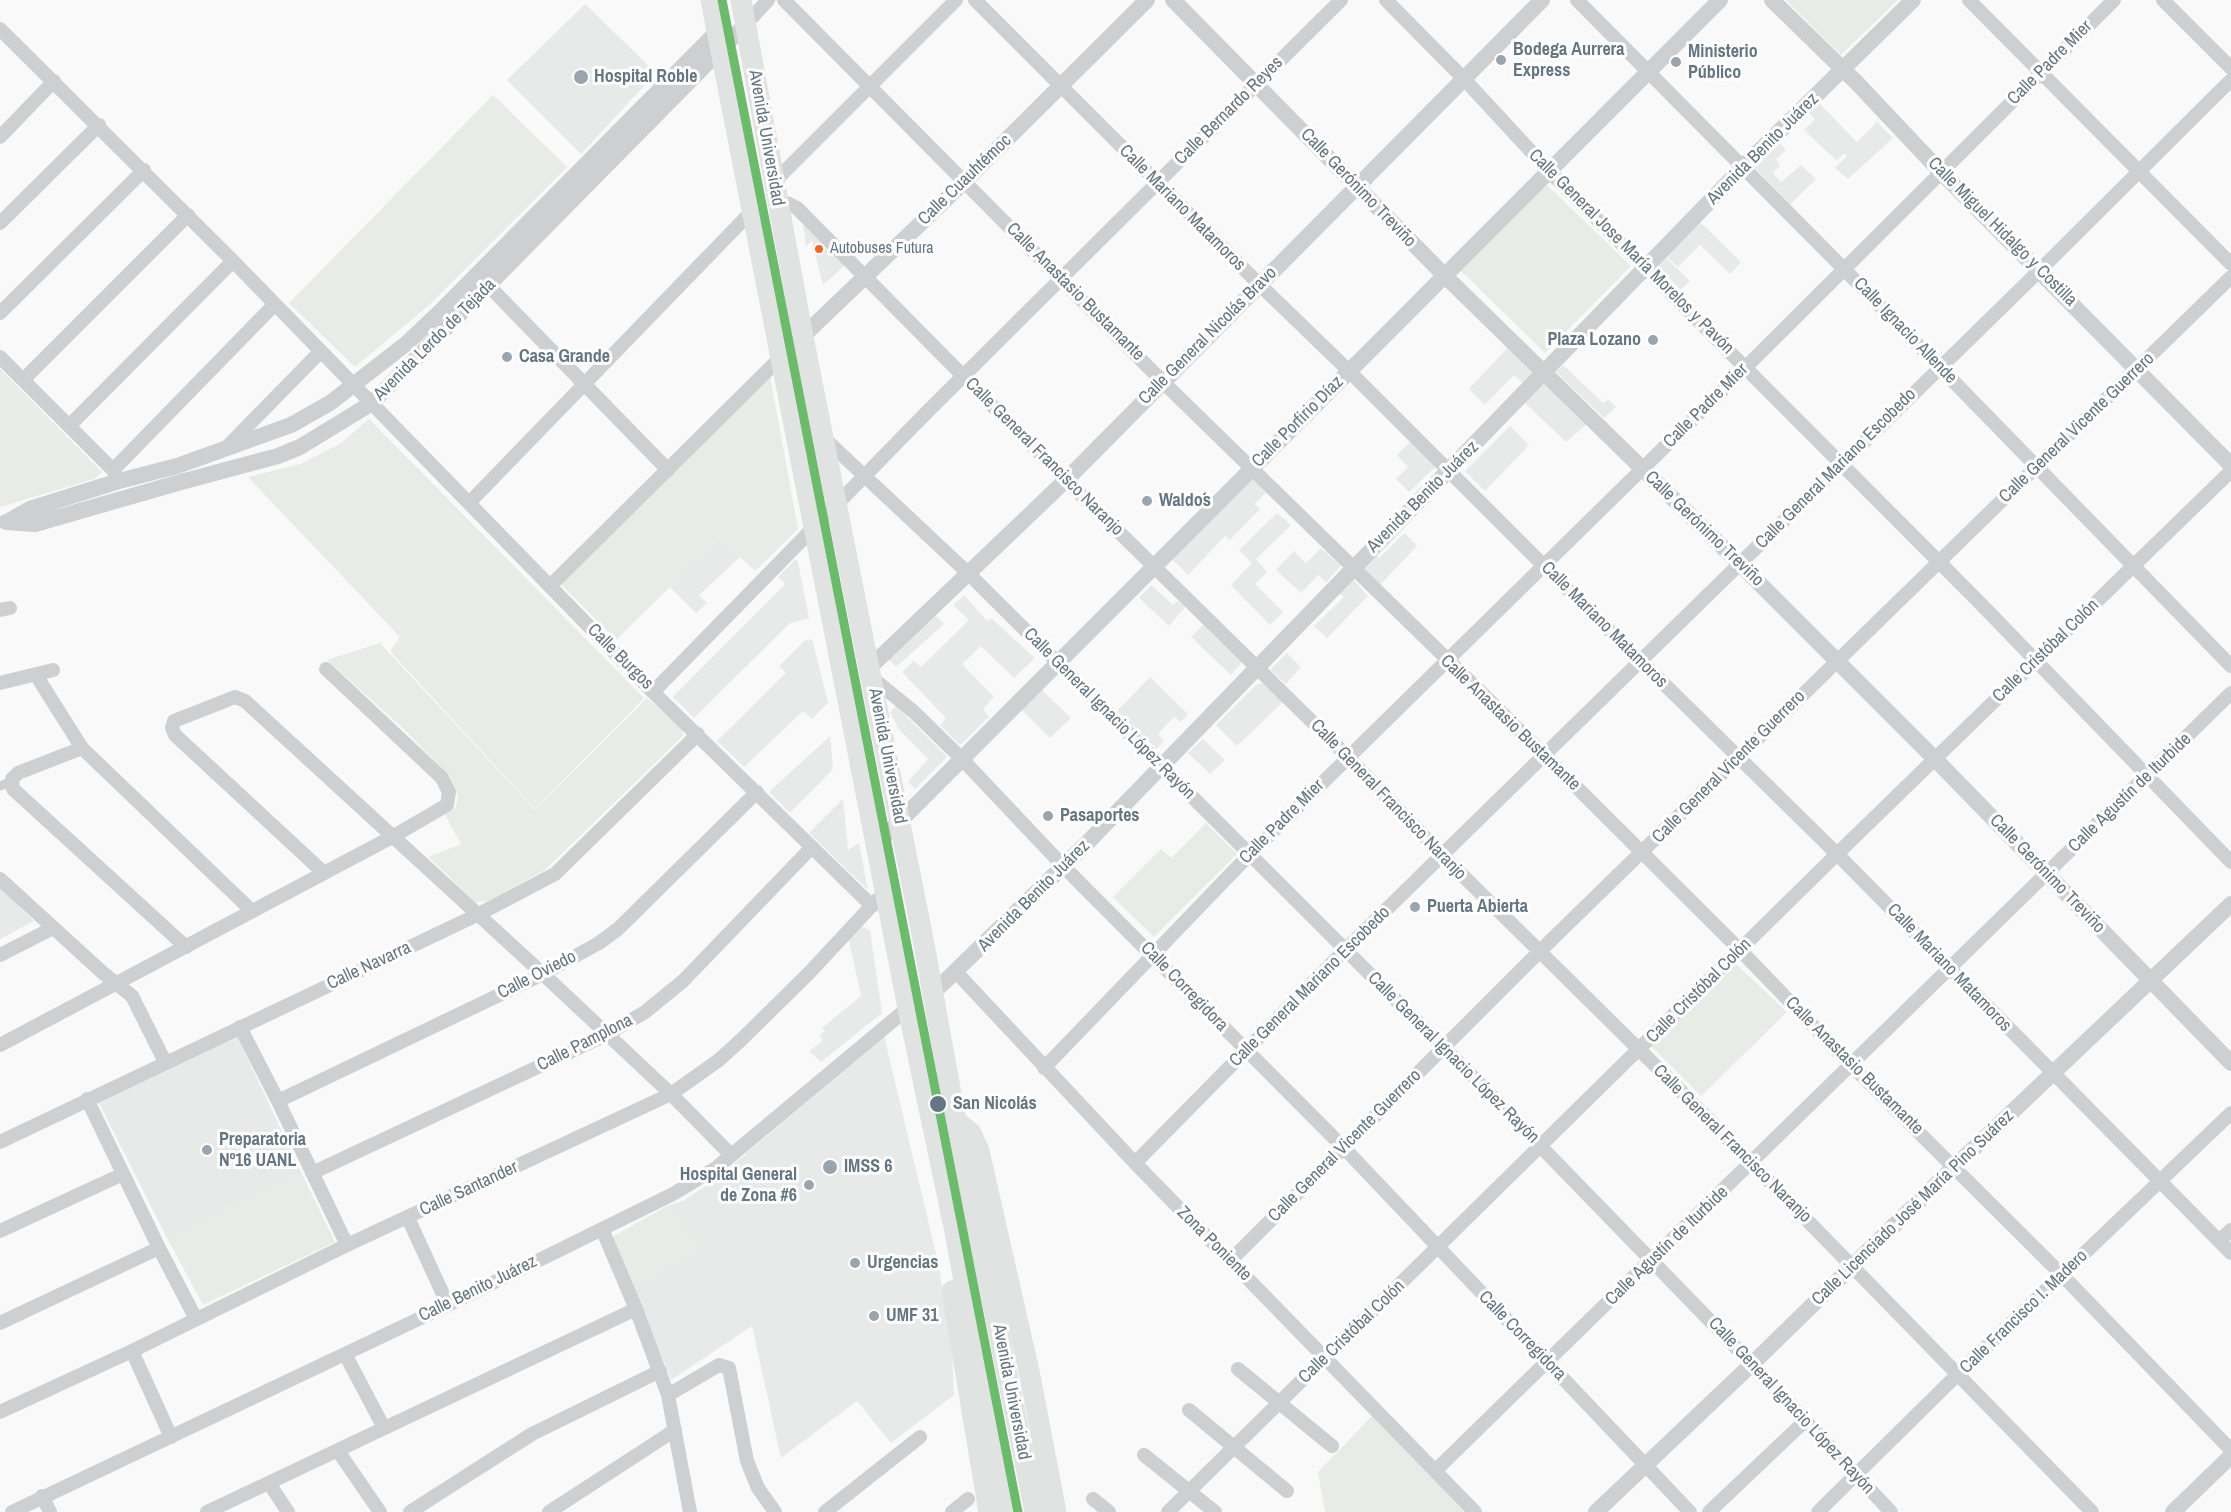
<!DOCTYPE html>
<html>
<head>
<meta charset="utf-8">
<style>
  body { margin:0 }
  canvas { display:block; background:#f9f9f9 }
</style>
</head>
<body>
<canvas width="2231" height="1512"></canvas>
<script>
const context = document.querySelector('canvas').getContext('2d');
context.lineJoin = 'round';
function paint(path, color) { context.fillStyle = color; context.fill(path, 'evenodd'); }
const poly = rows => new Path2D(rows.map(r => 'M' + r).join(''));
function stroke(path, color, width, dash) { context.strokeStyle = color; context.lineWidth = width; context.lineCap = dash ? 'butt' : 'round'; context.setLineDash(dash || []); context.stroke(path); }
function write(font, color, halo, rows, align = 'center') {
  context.font = font + ' "Archivo Narrow",sans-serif'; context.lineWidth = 6; context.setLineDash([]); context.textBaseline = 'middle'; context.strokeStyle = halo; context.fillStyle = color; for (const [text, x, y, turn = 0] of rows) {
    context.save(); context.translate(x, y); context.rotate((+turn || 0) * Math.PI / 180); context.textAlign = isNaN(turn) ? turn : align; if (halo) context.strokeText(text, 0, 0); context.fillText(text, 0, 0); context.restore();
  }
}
paint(poly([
  [585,4,656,73,581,154,507,80],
  [1817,101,1857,142,1877,122,1893,138,1848,179,1835,168,1847,156,1844,153,1837,161,1804,130,1815,119,1807,111],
  [1777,140,1786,150,1776,159,1780,166,1773,173,1781,182,1801,165,1816,179,1790,205,1752,165],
  [1699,221,1741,262,1730,274,1700,245,1678,267,1667,257],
  [803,224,845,265,823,285,812,241,806,246],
  [1665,257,1690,281,1681,290,1656,265],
  [1508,347,1533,372,1523,383,1514,375,1485,405,1469,389],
  [1563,365,1603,403,1608,399,1616,407,1604,418,1556,372],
  [1544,382,1587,424,1566,442,1524,402],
  [1510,426,1529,445,1485,491,1465,471],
  [1411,441,1436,466,1409,492,1396,479,1408,467,1397,455],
  [1249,475,1266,493,1254,504,1260,509,1230,540,1225,536,1188,575,1172,559],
  [1277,513,1291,525,1256,559,1267,572,1255,584,1283,612,1270,625,1231,585,1252,563,1239,550],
  [1405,533,1417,546,1380,585,1361,567,1375,553,1379,558],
  [720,538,740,557,699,595,707,603,696,613,670,587],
  [1321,548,1341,566,1326,582,1318,575,1301,593,1276,570,1294,551,1306,563],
  [796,559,798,562,809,618,790,623,694,718,673,697,785,584,778,577],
  [1350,576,1368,596,1327,638,1314,626,1344,597,1336,590],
  [1151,585,1173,605,1178,601,1185,607,1169,626,1139,598],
  [964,595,987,621,991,618,1035,658,1014,678,981,646,962,664,994,697,983,709,989,717,960,745,940,725,946,718,902,672,914,661,921,667,969,620,953,605],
  [935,615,944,624,896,667,888,659],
  [1203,625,1242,662,1231,675,1191,637],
  [812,639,828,703,812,719,803,711,744,767,717,741,786,673,779,666,804,641],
  [1287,653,1301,667,1286,684,1270,670],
  [1150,677,1188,714,1181,722,1174,717,1158,734,1164,741,1157,749,1117,711],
  [1264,683,1283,702,1237,746,1216,725,1257,684],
  [1042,690,1071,718,1050,738,1022,710],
  [896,706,947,757,915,789,908,782,928,759,898,728,890,712],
  [830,736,833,769,790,813,769,792],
  [1203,739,1225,760,1210,774,1188,753],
  [843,799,848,850,859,843,868,890,809,833],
  [0,887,34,921,0,939],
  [859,925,870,930,882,1013,821,1062,809,1051,823,1041,819,1035,825,1031,822,1028,861,996,848,936],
  [237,1036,301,1172,167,1238,98,1101],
  [884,1036,938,1262,952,1350,954,1395,891,1443,857,1401,781,1458,752,1326,671,1380,634,1289,699,1247,669,1205,683,1201,716,1179]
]), '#e8e9e9');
paint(poly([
  [1786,0,1898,0,1841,55],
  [493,95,567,167,429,305,355,367,289,303],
  [1547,185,1631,266,1545,353,1461,271],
  [0,369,102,472,94,479,0,507],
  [770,376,798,529,755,571,720,538,616,640,561,584],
  [369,419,644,698,535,809,390,651,400,637,248,477,301,464,341,443],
  [380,643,535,810,647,698,682,729,683,736,545,870,488,901,475,902,429,857,461,844,445,815,456,807,458,796,451,778,405,730,327,660],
  [1206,823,1237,854,1154,937,1113,897,1161,849,1171,858],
  [1736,964,1787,1012,1701,1096,1651,1046],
  [301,1172,335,1242,203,1305,167,1238],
  [669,1205,700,1246,634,1289,612,1237],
  [1372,1416,1465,1512,1325,1512,1318,1472]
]), '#e8ebe6');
stroke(poly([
  [0,786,11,782]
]), '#cecfd0', 9);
stroke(poly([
  [784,0,1163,382,1489,700,1740,950,1852,1066,2062,1275,2231,1450],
  [975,0,1259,284,1349,371,1543,565,1837,854,2231,1253],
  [1386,0,1464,79,1550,172,1977,600,2231,862],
  [1577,0,1843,268,2231,666],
  [1969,0,2231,264],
  [2163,0,2231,68],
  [746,24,768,0],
  [0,29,233,261,653,692,872,906],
  [0,137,54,81],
  [774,182,956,0],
  [778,203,787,203,797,208,1066,480,1348,757,1442,855,1679,1089,2092,1512],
  [0,223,99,125],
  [481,278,668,470],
  [0,313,144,170],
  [0,357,113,470,116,475],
  [23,380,188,215],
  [69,426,233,261],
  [824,438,969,574,1480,1084,1752,1364,1891,1512],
  [227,447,321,351],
  [113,470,275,304],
  [469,503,752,211],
  [550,586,781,357],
  [0,610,10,608],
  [36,675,82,748,252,911],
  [871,677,914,712,962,759,1064,867,1344,1148,1690,1512],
  [0,683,53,670],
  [653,692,928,411,1341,0],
  [82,748,18,773,12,779,13,789,186,947],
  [324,873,175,735,172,728,174,721,235,697,245,701,543,974,671,1094,731,1155],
  [0,879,103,973,132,996,165,1062],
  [0,955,53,928],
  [956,972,1135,1163,1475,1512],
  [240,1027,278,1101,347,1245],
  [0,1045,392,837,447,805,449,792,442,778,326,669],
  [1044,1068,1250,854,1745,368,2114,0],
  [87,1099,159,1248,196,1319],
  [278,1101,543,974,599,943,618,929,757,792],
  [0,1142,477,915,555,874,698,734],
  [1135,1163,1345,950,2040,270,2231,80],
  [312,1173,606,1035,645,1012,683,981,812,847],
  [408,1218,448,1305],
  [602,1229,636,1309,668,1395,690,1512],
  [0,1231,123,1174],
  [2219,1241,2231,1230],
  [1231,1260,1539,952,2231,277],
  [0,1323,159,1248],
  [132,1351,171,1437],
  [345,1354,384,1428],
  [1238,1369,1332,1446],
  [668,1395,719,1365,729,1368,747,1461,758,1488,775,1512],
  [1189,1410,1287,1491],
  [0,1412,132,1351,347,1245,671,1094,719,1060,741,1040,809,973,877,900],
  [338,1451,380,1512],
  [1144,1455,1215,1512],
  [1436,1470,2231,693],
  [269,1483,288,1512],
  [42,1496,50,1512],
  [1093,1499,1109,1512],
  [12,1512,448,1305,673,1194,716,1168,908,1008],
  [207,1512,636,1309],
  [410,1512,532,1434,660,1371],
  [549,1512,675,1430],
  [825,1512,920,1437],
  [952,1512,968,1499],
  [1168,1512,1837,854,2231,471],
  [1709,1512,1805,1421],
  [1818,1512,1958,1374,2231,1113]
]), '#cecfd0', 14);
stroke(poly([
  [1173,0,1445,276,1740,564,1935,759,2231,1063],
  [1772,0,1857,83,1940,171,2231,465],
  [781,357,965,181,1147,0],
  [6,522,35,524,181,482,278,456,300,447,372,403,746,24],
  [7,522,30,509,119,481,177,466,291,425,330,403,407,343,443,309,717,32],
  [869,668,1066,480,1542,0],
  [876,845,1720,0],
  [933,993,1087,843,1743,167,1913,0],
  [1596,1512,1752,1364,1954,1167,2231,904],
  [2173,1512,2231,1456]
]), '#cecfd0', 16);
stroke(poly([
  [711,0,908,1008,954,1227,1007,1512],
  [741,0,803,337,923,939,956,1121,1035,1512],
  [956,1121,971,1133,979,1151,1029,1371,1056,1512],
  [952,1291,989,1512]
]), '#e1e2e2', 21);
stroke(poly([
  [722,0,1018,1512]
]), '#6bbc6a', 9);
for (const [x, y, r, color] of [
  [1501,60,6,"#99a4ac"],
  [1676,62,6,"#99a4ac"],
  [581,77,8,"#99a4ac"],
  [819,249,5,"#f26522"],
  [1653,340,6,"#99a4ac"],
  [507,357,6,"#99a4ac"],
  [1147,501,6,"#99a4ac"],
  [1048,816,6,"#99a4ac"],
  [1415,907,6,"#99a4ac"],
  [938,1104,9,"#657683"],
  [207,1150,6,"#99a4ac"],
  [830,1167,8,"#99a4ac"],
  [809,1185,6,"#99a4ac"],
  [855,1263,6,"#99a4ac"],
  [874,1316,6,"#99a4ac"]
]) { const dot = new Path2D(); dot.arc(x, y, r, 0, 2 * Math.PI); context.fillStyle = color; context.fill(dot); stroke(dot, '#fff', 2); }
write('16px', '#657683', '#fff', [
  ["Autobuses Futura",830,249]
], 'left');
write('bold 18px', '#657683', '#fff', [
  ["Bodega Aurrera",1513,50],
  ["Express",1513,71],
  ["Ministerio",1688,52],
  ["Público",1688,73],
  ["Hospital Roble",594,77],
  ["Plaza Lozano",1641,340,"right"],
  ["Casa Grande",519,357],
  ["Waldo´s",1159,501],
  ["Pasaportes",1060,816],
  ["Puerta Abierta",1427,907],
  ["Preparatoria",219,1140],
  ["Nº16 UANL",219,1161],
  ["IMSS 6",844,1167],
  ["Hospital General",797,1175,"right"],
  ["de Zona #6",797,1196,"right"],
  ["Urgencias",867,1263],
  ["UMF 31",886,1316]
], 'left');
write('18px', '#657683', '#fff', [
  ["Calle Padre Mier",2050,63,-45],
  ["Calle Bernardo Reyes",1229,111,-45],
  ["Avenida Universidad",766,138,80],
  ["Avenida Benito Juárez",1763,149,-45],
  ["Calle Cuauhtémoc",965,180,-44],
  ["Calle Gerónimo Treviño",1358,188,46],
  ["Calle Mariano Matamoros",1182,208,45],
  ["Calle Miguel Hidalgo y Costilla",2002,232,45],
  ["Calle General Jose María Morelos y Pavón",1631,252,45],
  ["Calle Anastasio Bustamante",1075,292,45],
  ["Calle Ignacio Allende",1905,331,46],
  ["Calle General Nicolás Bravo",1208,336,-45],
  ["Avenida Lerdo de Tejada",435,340,-45],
  ["Calle Padre Mier",1706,406,-45],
  ["Calle Porfirio Díaz",1298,422,-45],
  ["Calle General Vicente Guerrero",2077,428,-44],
  ["Calle General Francisco Naranjo",1044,457,45],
  ["Calle General Mariano Escobedo",1836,469,-45],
  ["Avenida Benito Juárez",1423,497,-45],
  ["Calle Gerónimo Treviño",1704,529,44],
  ["Calle Mariano Matamoros",1604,625,45],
  ["Calle Cristóbal Colón",2046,651,-44],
  ["Calle Burgos",620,657,45],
  ["Calle General Ignacio López Rayón",1109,714,45],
  ["Calle Anastasio Bustamante",1510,723,44],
  ["Avenida Universidad",887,756,79],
  ["Calle General Vicente Guerrero",1729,767,-45],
  ["Calle Agustín de Iturbide",2130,793,-44],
  ["Calle General Francisco Naranjo",1388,800,46],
  ["Calle Padre Mier",1282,822,-45],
  ["Calle Gerónimo Treviño",2047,874,46],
  ["Avenida Benito Juárez",1034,896,-45],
  ["Calle Navarra",369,966,-25],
  ["Calle Mariano Matamoros",1949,968,46],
  ["Calle Oviedo",537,975,-27],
  ["Calle Corregidora",1184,987,46],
  ["Calle General Mariano Escobedo",1310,987,-45],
  ["Calle Cristóbal Colón",1699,991,-45],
  ["Calle Pamplona",585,1043,-27],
  ["Calle General Ignacio López Rayón",1453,1058,45],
  ["Calle Anastasio Bustamante",1854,1066,45],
  ["Calle General Francisco Naranjo",1732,1144,45],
  ["Calle General Vicente Guerrero",1345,1146,-45],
  ["Calle Santander",469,1189,-25],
  ["Calle Licenciado José María Pino Suárez",1913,1208,-44],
  ["Zona Poniente",1214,1244,45],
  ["Calle Agustín de Iturbide",1667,1246,-44],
  ["Calle Benito Juárez",478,1289,-26],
  ["Calle Francisco I. Madero",2024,1312,-44],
  ["Calle Cristóbal Colón",1352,1332,-44],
  ["Calle Corregidora",1522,1336,46],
  ["Avenida Universidad",1011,1392,79],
  ["Calle General Ignacio López Rayón",1791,1406,47]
]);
write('bold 18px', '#657683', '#fff', [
  ["San Nicolás",953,1104]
], 'left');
</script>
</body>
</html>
